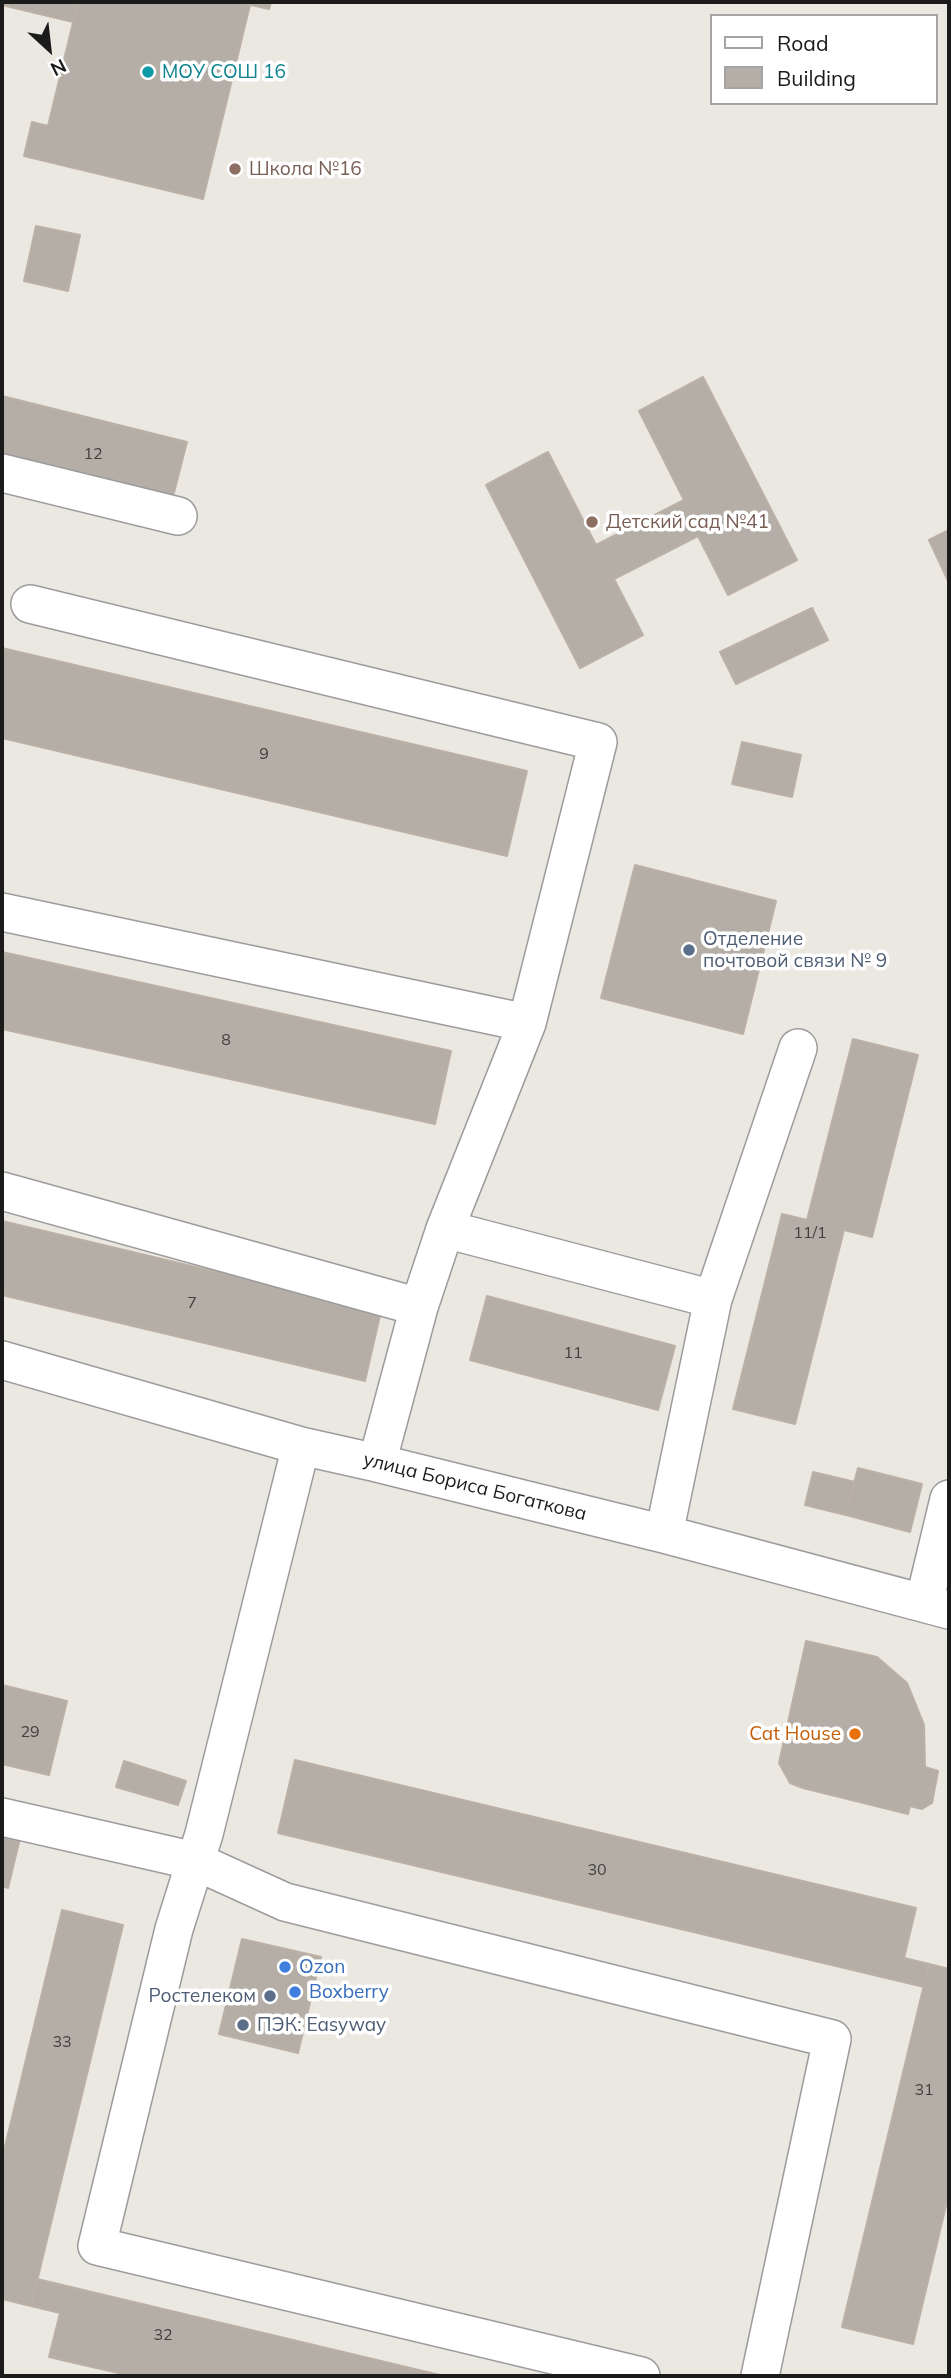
<!DOCTYPE html>
<html>
<head>
<meta charset="utf-8">
<style>
  body { margin:0 }
  #map { position:relative; width:951px; height:2378px; overflow:hidden; background:#ebe8e1; font-family:Mulish,sans-serif }
  canvas { display:block }
  .frame { position:absolute; inset:0; border:4px solid #1b1b1b; pointer-events:none }
  .legend { position:absolute; left:710px; top:14px; width:228px; height:91px; box-sizing:border-box; background:#fff; border:2px solid #a4a4a4; margin:0; padding:9px 12px; list-style:none; font-size:21px; color:#1b1b1b }
  .legend li { display:flex; align-items:center; gap:14px; height:35px }
  .legend b { width:35px; border:2px solid #a4a4a4 }
  .north { position:absolute; left:14px; top:14px; width:70px; height:70px; -webkit-text-stroke:5px #fff; paint-order:stroke; rotate:153deg; font-size:19px; font-weight:700; line-height:28px; text-align:center; color:#1b1b1b }
  .north::after { content:''; display:block; margin:auto; width:24px; height:32px; background:#1b1b1b; clip-path:polygon(50% 0,100% 100%,50% 72%,0 100%) }
</style>
</head>
<body>
<div id="map">
<canvas width="951" height="2378"></canvas>
<div class="frame"></div>
<ul class="legend">
<li><b style="height:9px;background:#fff"></b>Road</li>
<li><b style="height:19px;background:#b4aea7"></b>Building</li>
</ul>
<div class="north">N</div>
</div>
<script>
const context = document.querySelector('canvas').getContext('2d');
context.lineJoin = 'round';
function paint(path, color) { context.fillStyle = color; context.fill(path, 'evenodd'); }
const poly = rows => new Path2D(rows.map(r => 'M' + r).join(''));
function stroke(path, color, width, dash) { context.strokeStyle = color; context.lineWidth = width; context.lineCap = dash ? 'butt' : 'round'; context.setLineDash(dash || []); context.stroke(path); }
function write(font, color, halo, rows, align = 'center') {
  context.font = font + ' Mulish,sans-serif'; context.lineWidth = 7; context.setLineDash([]); context.textBaseline = 'middle'; context.strokeStyle = halo; context.fillStyle = color; for (const [text, x, y, turn = 0] of rows) {
    context.save(); context.translate(x, y); context.rotate((+turn || 0) * Math.PI / 180); context.textAlign = isNaN(turn) ? turn : align; if (halo) context.strokeText(text, 0, 0); context.fillText(text, 0, 0); context.restore();
  }
}
const building = poly([
  [2,2,78,2,73,22,2,5,2,2],
  [78,2,238,2,250,5,203,199,24,156,32,122,48,126,78,2],
  [238,2,271,2,269,9,238,2],
  [36,226,80,235,68,291,24,281,36,226],
  [703,377,797,560,728,595,698,536,614,579,643,635,580,668,486,485,548,452,596,545,684,500,639,411,703,377],
  [2,396,187,442,170,508,2,466,2,396],
  [949,530,949,583,929,540,949,530],
  [812,608,828,640,736,684,720,652,812,608],
  [2,648,527,771,507,856,2,738,2,648],
  [742,742,801,755,792,797,732,784,742,742],
  [635,865,776,901,743,1034,601,998,635,865],
  [2,952,451,1051,435,1124,2,1029,2,952],
  [853,1039,918,1055,872,1237,844,1230,795,1424,733,1409,782,1214,807,1220,853,1039],
  [2,1221,381,1311,365,1381,2,1295,2,1221],
  [487,1296,675,1346,658,1410,470,1360,487,1296],
  [858,1468,922,1484,910,1532,846,1515,858,1468],
  [813,1472,855,1482,846,1515,805,1505,813,1472],
  [806,1641,877,1657,907,1683,924,1725,925,1767,938,1771,932,1803,922,1809,910,1806,908,1814,803,1788,790,1783,779,1763,806,1641],
  [2,1685,67,1701,49,1775,2,1764,2,1685],
  [295,1760,916,1908,904,1958,929,1964,924,1987,278,1833,295,1760],
  [124,1761,186,1781,178,1805,116,1787,124,1761],
  [2,1826,22,1830,8,1888,2,1886,2,1826],
  [62,1910,123,1925,31,2306,2,2299,2,2159,62,1910],
  [242,1939,321,1957,298,2053,219,2034,242,1939],
  [929,1964,949,1969,949,2193,913,2344,842,2327,929,1964],
  [37,2279,54,2283,444,2376,131,2376,49,2357,60,2313,31,2306,37,2279]
]);
paint(building, '#b4aea7');
stroke(building, '#bbb0a5', 2);
const minor = poly([
  [2,473,178,516],
  [30,604,598,742,527,1023,445,1229,419,1307,377,1463],
  [2,912,527,1023],
  [2,1191,419,1307],
  [445,1229,713,1299],
  [2,1360,301,1446,377,1463,664,1534,949,1610],
  [301,1446,204,1834,174,1929,97,2246,641,2376],
  [664,1534,713,1299,798,1048],
  [924,1603,949,1499],
  [2,1817,195,1861,285,1902,832,2039,760,2376]
]);
stroke(minor, '#9c9c9c', 40);
stroke(minor, '#fff', 37);
for (const [x, y, r, color] of [
  [148,72,7,"#0f9aa8"],
  [235,169,7,"#8d6e63"],
  [592,522,7,"#8d6e63"],
  [689,950,7,"#5c6f8a"],
  [855,1734,7,"#e8710a"],
  [285,1967,7,"#3f7fe0"],
  [295,1992,7,"#3f7fe0"],
  [270,1996,7,"#5c6f8a"],
  [243,2025,7,"#5c6f8a"]
]) { const dot = new Path2D(); dot.arc(x, y, r, 0, 2 * Math.PI); context.fillStyle = color; context.fill(dot); stroke(dot, '#fff', 2.5); }
write('16px', '#41403e', null, [
  ["12",93,454],
  ["9",264,754],
  ["8",226,1040],
  ["11/1",810,1233],
  ["7",192,1303],
  ["11",573,1353],
  ["29",30,1732],
  ["30",597,1870],
  ["33",62,2042],
  ["31",924,2090],
  ["32",163,2335]
]);
write('19px', '#0d838f', '#fff', [
  ["МОУ СОШ 16",162,72]
], 'left');
write('19px', '#785e54', '#fff', [
  ["Школа №16",249,169],
  ["Детский сад №41",606,522]
], 'left');
write('19px', '#4e5e75', '#fff', [
  ["Отделение",703,939],
  ["почтовой связи № 9",703,961],
  ["Ростелеком",256,1996,"right"],
  ["ПЭК: Easyway",257,2025]
], 'left');
write('19px', '#1b1b1b', '#fff', [
  ["улица Бориса Богаткова",475,1487,14]
]);
write('19px', '#c56008', '#fff', [
  ["Cat House",841,1734]
], 'right');
write('19px', '#366cbe', '#fff', [
  ["Ozon",299,1967],
  ["Boxberry",309,1992]
], 'left');
</script>
</body>
</html>
